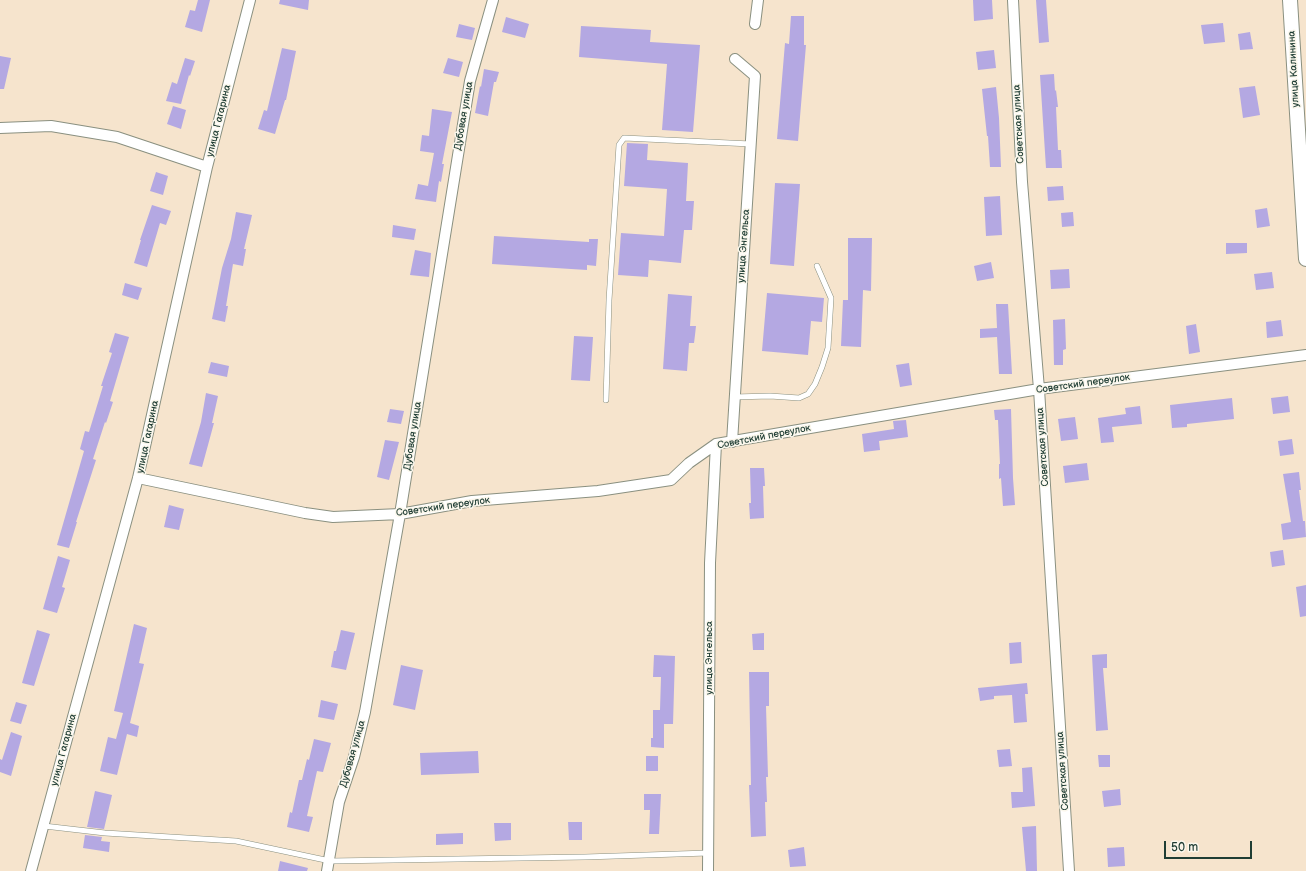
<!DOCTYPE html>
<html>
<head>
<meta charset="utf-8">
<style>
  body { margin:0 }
  #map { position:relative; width:1306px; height:871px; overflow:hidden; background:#f6e4cd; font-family:"Balsamiq Sans",sans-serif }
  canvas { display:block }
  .scale { position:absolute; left:1164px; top:841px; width:88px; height:18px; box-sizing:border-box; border:2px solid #1f3d34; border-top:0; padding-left:5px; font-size:12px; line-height:14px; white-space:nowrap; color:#1f3d34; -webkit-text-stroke:3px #fbf7ec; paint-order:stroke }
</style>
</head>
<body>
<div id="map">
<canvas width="1306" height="871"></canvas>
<div class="scale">50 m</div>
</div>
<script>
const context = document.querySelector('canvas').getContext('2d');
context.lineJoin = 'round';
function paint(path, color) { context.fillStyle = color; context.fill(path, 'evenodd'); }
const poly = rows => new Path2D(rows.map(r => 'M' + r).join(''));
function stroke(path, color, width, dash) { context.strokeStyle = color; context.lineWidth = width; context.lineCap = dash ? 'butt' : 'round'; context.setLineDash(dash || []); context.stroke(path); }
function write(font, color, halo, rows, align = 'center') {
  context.font = font + ' "Balsamiq Sans",sans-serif'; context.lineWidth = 3; context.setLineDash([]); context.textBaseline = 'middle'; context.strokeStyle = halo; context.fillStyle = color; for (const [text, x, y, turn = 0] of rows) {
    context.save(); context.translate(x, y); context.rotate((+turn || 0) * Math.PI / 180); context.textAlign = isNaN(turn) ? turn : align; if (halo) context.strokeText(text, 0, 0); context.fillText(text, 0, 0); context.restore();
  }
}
paint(poly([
  [198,0,210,0,202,32,185,27,190,10,195,11],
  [280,0,309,0,308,10,279,4],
  [973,0,992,0,993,19,974,21],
  [1036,0,1046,0,1049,42,1039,43],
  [791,16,804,16,804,45,806,45,798,141,777,139,785,43,789,44],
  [506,17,529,24,525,38,502,32],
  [1223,23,1225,42,1204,44,1201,25],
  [459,24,475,28,472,40,456,37],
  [581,26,651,30,650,42,700,45,693,132,662,130,667,64,579,57],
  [1250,32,1253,49,1240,50,1238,34],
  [282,48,296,51,286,100,285,100,275,134,258,129,264,110,267,111],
  [994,50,996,68,978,70,976,52],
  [0,56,11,58,4,89,0,89],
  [185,58,195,61,190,76,189,75,181,104,166,101,172,82,177,84],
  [448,58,463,62,459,77,443,73],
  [484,69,499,72,496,82,494,82,488,116,475,113,480,86,481,87],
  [1054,74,1055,91,1056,90,1058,107,1056,107,1058,150,1061,150,1062,168,1046,168,1040,75],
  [1255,86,1260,115,1243,118,1239,88],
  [996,87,999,118,1001,167,990,167,988,136,987,136,982,89],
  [173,106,186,110,181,129,167,124],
  [432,109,452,112,442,164,444,164,441,182,439,181,436,202,415,199,418,184,428,186,434,153,420,151,422,135,429,136],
  [627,143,648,144,647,160,688,163,686,201,694,201,692,230,684,230,681,263,649,260,648,277,618,275,621,233,664,236,667,189,624,186],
  [156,172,168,176,163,195,150,191],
  [775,183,800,184,794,266,770,264],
  [1063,186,1064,200,1048,201,1047,187],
  [1000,196,1002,235,986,236,984,197],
  [152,205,171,211,166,225,160,223,147,267,134,263,141,240,140,240],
  [1267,208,1270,226,1257,228,1255,210],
  [236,212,252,215,244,249,246,249,243,266,233,264,226,306,228,306,225,322,212,319,222,268,231,239],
  [1073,212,1074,226,1062,227,1061,213],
  [393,225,416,229,414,240,392,237],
  [494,236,589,242,589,239,598,239,596,266,587,265,587,270,492,264],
  [848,238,872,238,871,291,863,290,861,347,841,346,843,300,848,300],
  [1226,243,1247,243,1247,253,1226,254],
  [415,250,431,253,429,277,410,275],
  [991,262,994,278,977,281,974,266],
  [1069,269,1070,288,1051,289,1050,270],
  [1272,272,1274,288,1256,290,1254,274],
  [125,283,142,288,138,300,122,295],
  [767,293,824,298,822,322,811,321,808,355,762,351],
  [668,294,692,296,690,326,696,326,695,335,694,343,689,343,687,371,663,369],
  [996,304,1008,304,1012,374,999,374,997,337,980,338,980,329,997,328],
  [1065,319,1066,349,1063,350,1063,365,1054,365,1053,320],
  [1281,320,1283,336,1267,338,1266,322],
  [1196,324,1200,352,1189,354,1186,326],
  [115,333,129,337,110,401,113,402,106,423,105,422,93,459,96,460,76,522,77,522,69,548,57,545,84,451,80,449,85,431,89,432,103,386,101,386,112,353,109,352],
  [574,336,593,337,590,381,571,380],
  [211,362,229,366,227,377,208,373],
  [909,363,912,385,900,387,896,365],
  [206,393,218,396,212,423,214,423,202,467,189,464,201,422],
  [1288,396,1290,412,1273,414,1271,398],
  [1232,398,1234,419,1187,424,1187,427,1172,428,1170,405],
  [1140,406,1142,424,1112,427,1114,442,1101,443,1098,418,1126,414,1125,408],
  [390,409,404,411,401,424,387,422],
  [1011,409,1013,478,1015,505,1003,506,1001,478,999,479,999,464,1000,464,998,420,995,420,994,410],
  [1075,417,1078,439,1061,441,1058,419],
  [906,420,908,437,879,441,880,450,864,452,862,434,894,429,893,421],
  [1292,439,1294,454,1280,456,1278,441],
  [385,440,399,442,389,480,377,477],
  [1087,463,1089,480,1065,483,1063,466],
  [750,468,764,468,765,486,763,486,764,518,750,519,749,503,751,503],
  [1299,472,1301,490,1299,490,1303,521,1305,521,1306,537,1283,540,1281,524,1291,522,1283,474],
  [169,505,184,509,179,530,164,527],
  [1283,550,1285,565,1272,567,1270,552],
  [58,556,70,560,62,587,65,588,57,613,43,609],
  [1306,585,1306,616,1300,617,1296,587],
  [134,624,147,628,139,663,144,664,130,723,139,726,137,737,127,734,117,775,100,771,108,737,116,739,123,713,114,711],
  [37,630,50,634,34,686,22,683],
  [341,630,355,633,346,670,331,667,334,651,336,651],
  [764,633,764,650,753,650,752,634],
  [1021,642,1022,663,1010,664,1009,643],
  [1107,654,1107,668,1103,668,1108,730,1096,731,1092,655],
  [654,655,675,656,673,724,664,724,664,748,651,747,651,738,653,738,653,710,660,710,661,677,653,677],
  [401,665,423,670,415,710,393,705],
  [749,672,769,672,769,706,766,706,768,777,766,777,767,802,765,802,766,836,751,837,749,785,751,785],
  [1027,683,1028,694,1025,694,1027,722,1014,723,1012,695,994,696,994,699,980,701,978,688],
  [321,700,338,704,334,720,318,717],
  [16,702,27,705,21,724,10,721],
  [11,732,22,736,11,776,0,772,0,759,2,760],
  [314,739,331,743,323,772,317,771,307,816,313,817,309,832,287,827,290,812,292,813,299,780,302,780,307,759,309,760],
  [1010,749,1012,766,999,767,997,750],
  [478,751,479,773,421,775,420,753],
  [1098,755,1110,755,1110,767,1099,767],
  [646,756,658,756,658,771,646,771],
  [1032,767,1035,806,1012,808,1011,792,1023,792,1022,768],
  [1120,789,1121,805,1104,807,1102,791],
  [95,791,112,795,104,829,87,827],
  [644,794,661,794,659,834,649,834,650,810,644,810],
  [568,822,582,822,582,840,569,840],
  [494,823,511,823,511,840,495,841],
  [1036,826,1037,871,1026,871,1022,827],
  [463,833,463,844,436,845,436,834],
  [85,835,102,837,101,841,110,842,109,852,83,848],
  [804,847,806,866,790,867,788,850],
  [1124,847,1125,866,1108,867,1107,848],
  [280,861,308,868,307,871,278,871]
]), '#b4a8e2');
const lane = poly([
  [734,397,770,396,799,398,808,394,815,384,822,367,828,348,831,298,817,266],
  [606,400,609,300,619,145,624,138,751,144],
  [44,826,105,833,236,841,330,861,585,857,708,853]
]);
const street = poly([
  [1013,0,1022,182,1039,389,1069,871],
  [755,24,758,0],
  [0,128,51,126,117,137,207,167],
  [732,442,755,76,735,59],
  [138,478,305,513,333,517,400,514,472,501,598,491,671,480,689,463,716,444,1039,389,1306,355],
  [31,871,138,478,207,167,250,0],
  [327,871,339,802,354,757,365,712,400,514,470,81,493,0],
  [708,871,710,563,716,444]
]);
const secondary = poly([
  [1290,0,1306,259]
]);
stroke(lane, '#8a9080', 6);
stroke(street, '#8a9080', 12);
stroke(secondary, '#8a9080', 16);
stroke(lane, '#fff', 5);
stroke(street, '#fff', 10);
stroke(secondary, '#fff', 14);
write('10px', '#1f3d34', '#fbf7ec', [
  ["улица Калинина",1294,69,-93],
  ["Дубовая улица",464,116,-80],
  ["улица Гагарина",219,121,-76],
  ["Советская улица",1019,124,-93],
  ["улица Энгельса",744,246,-86],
  ["Советский переулок",1083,384,-8],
  ["Дубовая улица",413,436,-81],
  ["улица Гагарина",148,437,-78],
  ["Советский переулок",764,437,-11],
  ["Советская улица",1043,447,-94],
  ["Советский переулок",443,507,-8],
  ["улица Энгельса",709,658,-90],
  ["улица Гагарина",64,750,-75],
  ["Дубовая улица",353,754,-74],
  ["Советская улица",1063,771,-94]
]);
</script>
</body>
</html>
